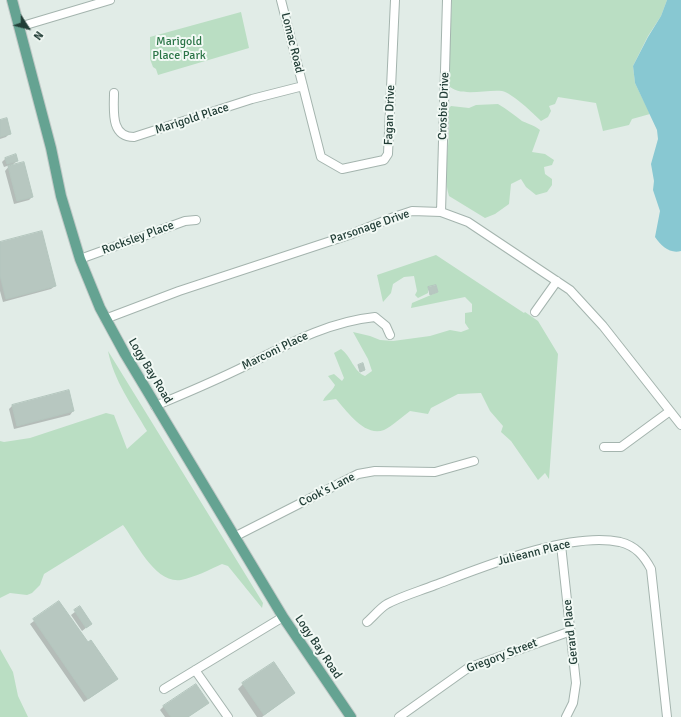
<!DOCTYPE html>
<html>
<head>
<meta charset="utf-8">
<style>
  body { margin:0 }
  #map { position:relative; width:681px; height:717px; overflow:hidden; background:#e1ece7; font-family:Signika,sans-serif }
  canvas { display:block }
  .north { position:absolute; left:8px; top:8px; width:40px; height:40px; -webkit-text-stroke:3px #f2f9f5; paint-order:stroke; rotate:126deg; font-size:11px; font-weight:700; line-height:16px; text-align:center; color:#213d36 }
  .north::after { content:''; display:block; margin:auto; width:14px; height:18px; background:#213d36; clip-path:polygon(50% 0,100% 100%,50% 72%,0 100%) }
</style>
</head>
<body>
<div id="map">
<canvas width="681" height="717"></canvas>
<div class="north">N</div>
</div>
<script>
const context = document.querySelector('canvas').getContext('2d');
context.lineJoin = 'round';
function paint(path, color) { context.fillStyle = color; context.fill(path, 'evenodd'); }
function strokePath(path, color, width, dash) { context.strokeStyle = color; context.lineWidth = width; context.lineCap = dash ? 'butt' : 'round'; context.setLineDash(dash || []); context.stroke(path); }
function write(font, color, halo, rows, align = 'center') {
  context.font = font + ' Signika,sans-serif'; context.lineWidth = 4; context.setLineDash([]); context.textBaseline = 'middle'; context.strokeStyle = halo; context.fillStyle = color; for (const [text, x, y, turn = 0] of rows) {
    context.save(); context.translate(x, y); context.rotate((+turn || 0) * Math.PI / 180); context.textAlign = isNaN(turn) ? turn : align; if (halo) context.strokeText(text, 0, 0); context.fillText(text, 0, 0); context.restore();
  }
}
paint(new Path2D(`
  M452 0H667L661 16 648 36 633 66 635 83 650 114 632 119 629 125 603 131 596 103 558 97 555 104 549 106 551 111 548 117 541 121C533 113 512 93 502 91 486 89 460 98 448 85Z
  M241 12 249 48 158 75 156 69 153 67 150 59V37Z
  M498 104C507 109 514 115 522 121 526 123 534 125 540 130L532 152 545 154 554 160 552 165 544 167 545 174 552 179V185L547 192 536 195 526 187 521 179 511 184 509 204 495 214 485 218 449 196C441 168 453 138 448 109L451 106 469 108 476 105Z
  M436 255 524 313 525 312 538 321 558 354 549 479 545 473 538 480 511 441 501 432 503 426 490 411 481 393 458 394 431 408 428 414 410 411C403 416 391 427 384 430 364 437 347 411 336 399L323 401C326 394 332 392 335 385L328 376 334 374 342 381 344 378 334 353 341 349C351 356 354 372 365 376L372 371 368 359 353 332 370 336 380 340 393 341 430 336 450 330 461 332 469 329 465 323V313L472 312V304L465 297 411 308 412 303 438 292 436 285 428 287V293L418 298 415 295 417 291 414 276 404 277 393 284 391 293 383 302 377 275Z
  M108 351 263 603 262 608 228 566 222 564C209 570 195 577 181 580 155 584 136 542 123 525L44 574 40 585 32 593 27 595 10 593 0 598V441L4 442 30 438 106 413 114 415 127 449 147 431C132 405 114 381 108 351Z
  M0 649 13 672 18 696 28 717H0Z`), '#badec3');
paint(new Path2D(`
  M667 0H681V251C670 254 661 246 655 237L660 211 653 190 654 181 651 164 658 139 657 130 635 83 633 66 648 37 661 16Z`), '#88c8d2');
paint(new Path2D(`
  M0 121 10 133 6 137 0 139Z
  M6 158 17 161 11 166 32 197 29 200 14 204 5 171 10 165 4 167 2 162Z
  M0 243 55 286 51 289 3 302 0 291Z
  M12 406 73 411 70 415 14 429 9 409Z
  M59 602 113 682 84 702 30 624Z
  M80 608 91 624 82 631 71 615Z
  M243 684 294 693 262 717H257L238 689Z
  M164 706H204L188 717H165L160 710Z`), '#0003');
const building = new Path2D(`
  M7 118 11 134 0 137V120Z
  M16 154 18 161 7 164 5 158Z
  M24 162 33 197 17 201 8 166Z
  M42 231 56 286 6 299 0 275V242Z
  M436 285 438 292 430 295 428 287Z
  M363 363 365 370 360 372 358 365Z
  M69 390 74 411 17 426 12 405Z
  M59 601 88 642 91 640 118 679 88 699 33 619Z
  M80 606 92 624 86 628 74 610Z
  M274 662 295 693 264 715 242 683Z
  M196 684 209 703 188 717H171L163 706Z`);
paint(building, '#b7c7c0');
strokePath(building, '#b4c6be', 1);
const minor = new Path2D(`
  M281 0 321 157 342 169 384 160 388 154 395 0
  M19 27 110 0
  M114 93C114 110 110 137 134 137L252 99 303 86
  M441 212 447 0
  M80 259 185 221 196 220
  M535 312 557 281
  M105 319 179 291 349 235 394 217 412 211 441 212 468 222 570 290 603 326 681 425
  M155 406C184 394 212 382 239 369 283 347 325 322 375 317L386 326 390 335
  M604 447H621L670 411
  M234 537 358 474 375 471 435 472 474 461
  M561 545 576 683 573 703 566 717
  M367 622C373 617 380 608 387 604 402 596 420 591 435 585 483 567 570 531 620 542 636 546 644 556 651 569L667 717
  M195 670 228 717
  M164 689 283 617
  M399 717 468 668 571 631`);
const major = new Path2D(`
  M12 0 51 148 61 196 80 259 100 308 125 354 283 617 351 717`);
strokePath(minor, '#a4b4ae', 10);
strokePath(major, '#c1c9c7', 12);
strokePath(minor, '#fff', 8);
strokePath(major, '#65a392', 10);
write('12px', '#2b7547', '#f2f9f5', [
  ["Marigold",179,42],
  ["Place Park",179,56]
]);
write('12px', '#213d36', '#f2f9f5', [
  ["Lomac Road",292,43,76],
  ["Crosbie Drive",444,106,-88],
  ["Fagan Drive",390,115,-88],
  ["Marigold Place",192,119,-18],
  ["Parsonage Drive",370,227,-19],
  ["Rocksley Place",138,238,-20],
  ["Marconi Place",275,351,-26],
  ["Logy Bay Road",150,371,59],
  ["Cook's Lane",327,490,-27],
  ["Julieann Place",534,553,-14],
  ["Gerard Place",571,632,-96],
  ["Logy Bay Road",318,647,56],
  ["Gregory Street",502,656,-21]
]);
</script>
</body>
</html>
